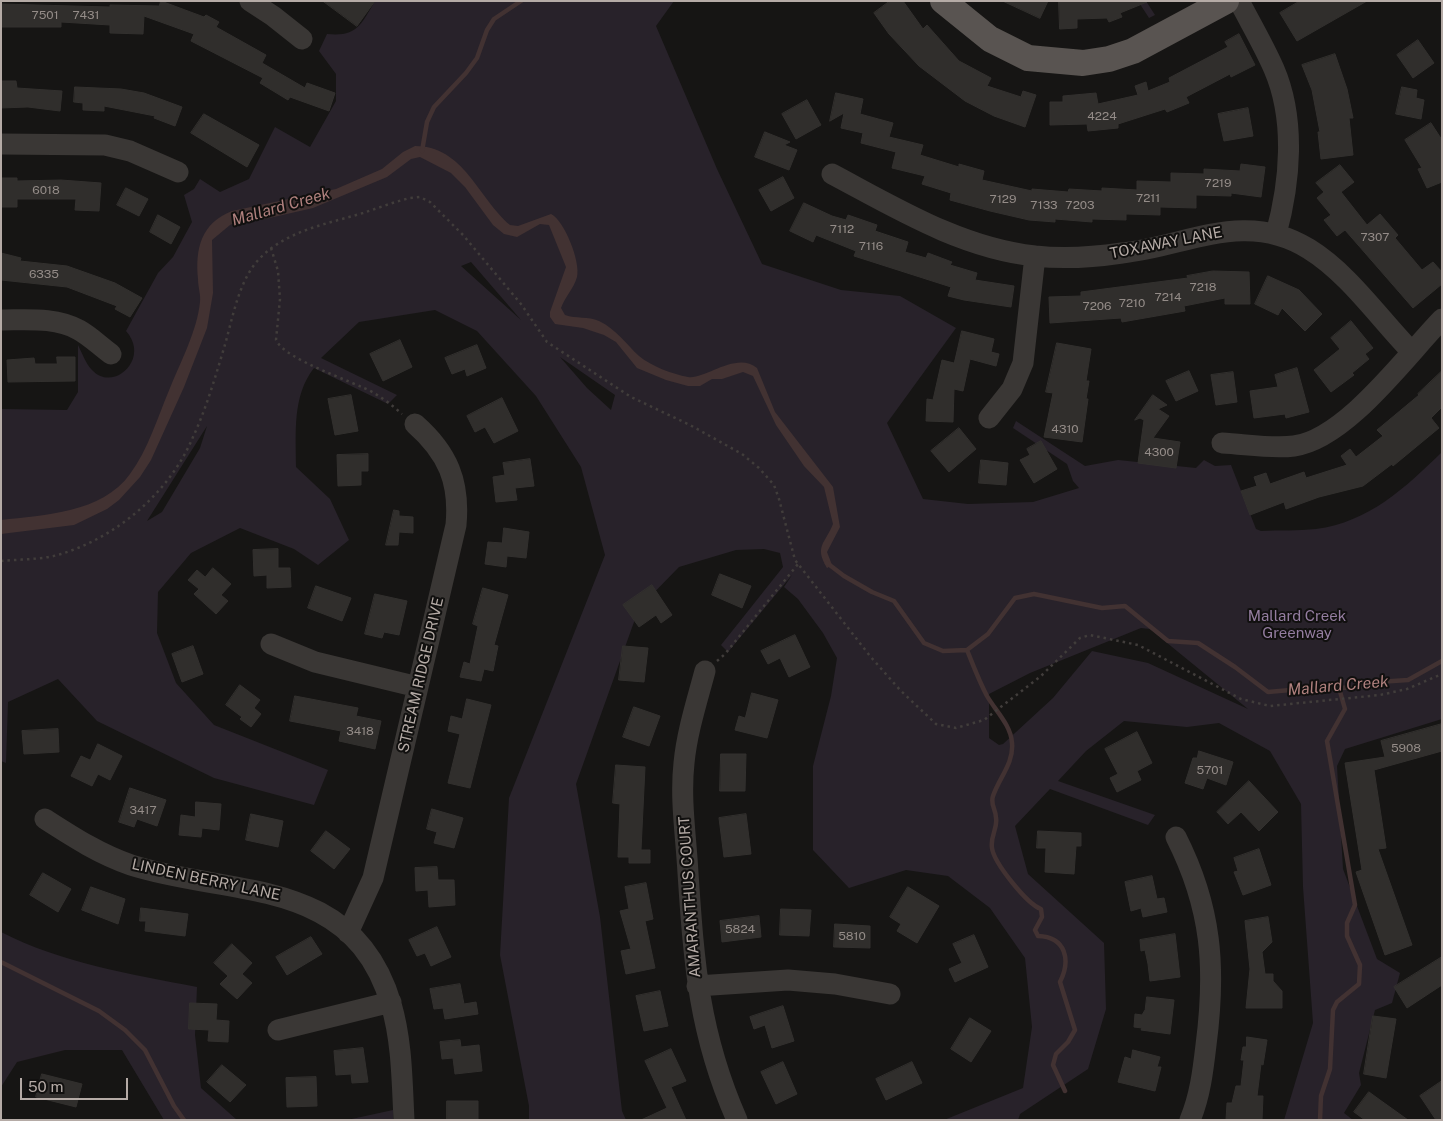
<!DOCTYPE html>
<html>
<head>
<meta charset="utf-8">
<style>
  body { margin:0 }
  #map { position:relative; width:1443px; height:1121px; overflow:hidden; background:#161514; font-family:"Public Sans",sans-serif }
  canvas { display:block }
  .frame { position:absolute; inset:0; border:2px solid #b5aba6; pointer-events:none }
  .scale { position:absolute; left:20px; top:1078px; width:108px; height:22px; box-sizing:border-box; border:2px solid #b5aba6; border-top:0; padding-left:6px; font-size:15px; line-height:18px; white-space:nowrap; color:#b5aba6; -webkit-text-stroke:4px #11100f; paint-order:stroke }
</style>
</head>
<body>
<div id="map">
<canvas width="1443" height="1121"></canvas>
<div class="frame"></div>
<div class="scale">50 m</div>
</div>
<script>
const context = document.querySelector('canvas').getContext('2d');
context.lineJoin = 'round';
function paint(path, color) { context.fillStyle = color; context.fill(path, 'evenodd'); }
function strokePath(path, color, width, dash) { context.strokeStyle = color; context.lineWidth = width; context.lineCap = dash ? 'butt' : 'round'; context.setLineDash(dash || []); context.stroke(path); }
function write(font, color, halo, rows, align = 'center') {
  context.font = font + ' "Public Sans",sans-serif'; context.lineWidth = 4; context.setLineDash([]); context.textBaseline = 'middle'; context.strokeStyle = halo; context.fillStyle = color; for (const [text, x, y, turn = 0] of rows) {
    context.save(); context.translate(x, y); context.rotate((+turn || 0) * Math.PI / 180); context.textAlign = isNaN(turn) ? turn : align; if (halo) context.strokeText(text, 0, 0); context.fillText(text, 0, 0); context.restore();
  }
}
paint(new Path2D(`
  M375 1H674L656 26 717 169 762 264 841 290 900 296 956 328 887 423 923 499 968 504 1033 502 1079 488 1073 481 1067 464 1013 428 1016 421 1085 466 1118 460 1196 468 1204 460 1215 466 1231 465 1256 529 1261 531C1279 530 1298 531 1316 529 1369 522 1405 488 1442 452V719L1345 749 1337 766 1343 869 1377 959 1400 973 1392 1003 1375 1010 1359 1073 1361 1085 1344 1113 1353 1120H1284L1313 1023 1303 887 1301 804 1270 751 1219 723 1187 727 1124 721 1086 751 1058 781 1155 815 1148 825 1050 789 1015 826 1028 874 1104 943 1106 1009 1088 1069 1020 1114 1018 1120H944L1023 1088 1032 1027 1025 958 990 908 948 876 906 870 849 888 813 850V766L831 696 837 658 823 633 798 599 784 587 792 575 728 652 721 645 783 567 780 553 764 549 736 550 679 567 639 608 576 784 600 917 622 1111 626 1120H529V1106L500 955 509 798 605 555 581 467 536 396 477 331 435 310 359 322 321 358 397 395 388 404 314 368C292 396 296 433 296 467L330 499 349 540 318 565 294 549 240 528 191 553 158 592 157 633 176 683 214 725 328 770 314 805 214 778 97 721 58 679 8 702 6 763 1 761V409L67 410 78 392V345C82 353 86 364 92 370 113 393 151 359 126 331L158 273 173 257 192 222 184 195 194 189 200 179 220 192 249 179 275 127 310 147 336 101V74L319 51 327 34C357 37 361 25 375 1ZM471 262 521 320 461 266ZM560 357 615 395 611 410 587 388ZM207 426 200 448 162 512 147 521ZM1141 628 1150 629 1248 709 1148 663 1092 651 1053 698 1003 744 999 745 989 738V694L1030 673Z
  M1138 1H1146L1155 15 1149 18Z
  M1 932C61 963 130 974 197 987L195 1035 201 1088 237 1120H164L122 1050H65L17 1062 1 1087Z
  M393 1110V1120H347Z`), '#28222a');
paint(new Path2D(`
  M415 146C464 146 478 198 510 225L518 226 551 214C564 220 581 262 577 277 574 288 565 297 561 308L565 315C576 319 588 316 599 321 616 329 626 344 639 356 651 366 672 374 688 377 705 380 736 351 757 368L775 412 833 487 840 527 827 552 832 565 827 568C814 546 825 544 833 524L824 487 804 466 776 425 753 376 743 372 722 379H712L700 386H688L666 380 637 368 616 342 604 335 583 328 555 324 550 317V312L566 267 549 225 540 224 517 237 504 234 493 225 465 187 451 173 420 157 411 159 387 177 313 208 265 219 236 222 230 225 212 240 213 293 207 328 184 387 151 460 140 477 119 500 107 509 74 525 1 534V520C44 515 102 513 130 474 148 450 158 416 170 388 181 361 197 331 200 302 201 295 198 287 198 279 195 249 201 223 232 211L336 189 382 169 403 152Z`), '#423232');
strokePath(new Path2D(`
  M422 151 427 122 434 107 466 73 477 58 487 30 494 19 521 1
  M827 563 844 576 872 592 894 601 924 643 943 651 967 650 988 634 1015 598 1034 594 1102 608 1125 606 1168 641 1198 643 1235 667 1268 692 1324 687 1354 688 1378 682 1408 680 1442 661
  M967 650C973 665 979 681 987 696 995 710 1011 725 1012 743 1014 763 999 778 993 796 990 805 996 809 996 818 998 828 990 836 992 848 994 863 1027 904 1041 909L1042 917 1035 930 1038 936C1066 937 1071 960 1060 982L1075 1030 1068 1042 1056 1054 1053 1065 1065 1091
  M1 962 99 1011 125 1030 145 1050 174 1106 184 1120
  M1320 1120 1321 1096 1330 1069 1333 1010 1337 1002 1359 984 1360 965 1347 936V923L1355 905 1327 741 1345 709 1339 688`), '#423232', 4.5);
const building = new Path2D(`
  M161 1 204 17 206 15 219 22 216 27 266 55 262 63 305 88 307 83 335 93 329 111 290 97 288 100 260 83 263 78 191 41 194 34 144 16 143 34 110 33V25L61 22V27H1V4L110 7V5L159 6Z
  M323 1H375L357 26Z
  M890 1H903L923 29 927 25 959 61 991 78 987 86 1021 97 1023 91 1036 95 1025 127 994 116 965 101 919 66 889 34 874 13Z
  M1003 1H1048L1040 18Z
  M1059 1H1147V2L1120 13 1122 17 1109 22 1107 18 1077 19V28L1060 29Z
  M1300 1H1367L1297 41 1280 13Z
  M1239 34 1255 65 1231 77 1230 74 1186 97 1189 103 1167 112 1165 109 1118 124V128L1088 131 1087 124 1050 125V102H1063V96L1096 93 1098 104 1138 95 1135 86 1146 82 1148 91 1170 82 1169 78 1228 47 1225 42Z
  M1418 40 1434 63 1413 78 1397 55Z
  M1335 54 1347 89 1353 118H1349L1353 155 1321 159 1318 132H1320L1312 90 1302 65Z
  M1 81H16L17 88 62 91 60 111 28 107 1 108Z
  M75 87 121 89 144 93 182 107 175 126 154 118 155 116 104 106V111L83 110V103L74 102Z
  M1402 87 1417 90 1416 98 1424 100 1421 119 1396 114Z
  M836 93 863 99 860 114 893 123 889 137 923 145 920 155 959 167V164L984 171 982 180 1032 191V189L1068 192 1069 189 1102 191V188L1137 190V181L1171 182V173L1204 174V169L1240 171 1241 164 1265 167 1261 197 1231 193V196L1196 195V208L1160 207V215L1126 214V220L1092 219V222L1055 219V222L1029 220 990 211 950 200 951 193 922 184 925 176 892 168 896 152 861 143 863 133 841 128 844 113 830 121Z
  M807 100 821 125 796 139 782 114Z
  M1248 108 1253 136 1224 141 1218 114Z
  M204 114 259 145 247 167 191 133Z
  M1431 123 1442 140V182L1427 188 1418 169 1422 168 1405 140Z
  M765 132 790 142 784 145 797 150 789 170 755 157Z
  M1340 165 1354 182 1341 192 1367 225 1380 214 1398 235 1395 238 1422 270 1433 262 1442 272V284L1413 308 1345 230 1337 236 1324 220 1331 215 1317 198 1324 192 1316 183Z
  M783 177 794 198 771 211 759 190Z
  M1 178H17V181L61 180 101 183 99 211 75 210 76 199H17V207H1Z
  M126 188 148 199 139 216 117 205Z
  M804 203 832 216 846 220 848 215 877 225 875 231 908 242 905 252 926 258 928 253 952 262 950 265 977 273 975 280 1014 286 1011 307 964 300 948 296 951 287 854 256 856 251 816 235 813 242 790 231Z
  M158 215 180 227 171 244 150 232Z
  M1 253 21 258 20 261 67 266 115 283 142 298 130 317 115 309 117 306 67 287 1 280Z
  M1213 271 1249 272 1250 304H1225V298L1184 306 1185 311 1122 322 1121 318 1050 323 1049 297 1081 296V292L1188 278 1187 276Z
  M1268 276 1299 290 1322 314 1305 331 1282 308 1278 315 1255 304Z
  M1351 321 1373 348 1365 354 1369 359 1352 373 1354 375 1331 392 1314 370 1340 349 1331 338Z
  M962 331 994 339 991 352 999 354 996 366 970 359 963 391 954 389 953 422 926 421 927 399 933 400 942 360 954 363Z
  M400 340 412 367 383 381 370 354Z
  M1057 343 1091 349 1086 381H1089L1086 399H1088L1082 442 1044 437 1053 393 1046 392Z
  M477 345 486 368 467 376 465 369 452 374 445 358Z
  M57 357H75V381L8 382 7 360 34 358 35 364H57Z
  M1297 368 1309 412 1286 418 1285 414 1254 418 1250 391 1278 387 1275 375Z
  M1189 371 1198 391 1176 401 1166 381Z
  M1442 371V407L1431 418 1439 428 1393 466 1392 464 1363 486 1319 497 1286 509 1284 502 1250 515 1241 491 1257 486 1254 477 1266 473 1270 484 1304 472 1306 478 1347 465 1341 456 1350 449 1356 457 1383 436 1377 430 1419 395 1418 394Z
  M1233 372 1237 402 1216 405 1211 375Z
  M351 395 358 431 335 435 328 399Z
  M1153 395 1167 405 1158 409 1169 416 1153 438 1180 442 1176 468 1138 463 1144 420 1140 418 1135 420Z
  M502 398 518 431 494 443 485 427 475 432 467 416Z
  M959 428 976 449 949 472 931 451Z
  M1041 441 1057 469 1034 483 1020 460 1030 455 1027 449Z
  M368 454V471H361V485L338 486 337 455Z
  M530 459 534 486 515 488 517 500 496 502 493 477 505 475 503 463Z
  M981 460 1008 463 1006 485 979 483Z
  M394 510 399 511V516L413 517V533L399 532 398 545H386Z
  M504 528 529 532 526 558 507 556 506 567 485 564 488 542 502 543Z
  M278 549V568H290L291 587 267 588V575L254 576 253 550Z
  M213 568 231 584 221 595 228 601 216 614 194 594 199 589 188 580 197 570 205 577Z
  M720 574 751 586 742 608 712 595Z
  M652 585 672 615 661 623 656 615 639 627 623 605Z
  M316 586 351 598 342 621 308 608Z
  M483 588 508 595 494 645 498 646 493 671 484 669 481 681 460 677 464 662 470 664 478 626 473 624Z
  M375 594 407 601 399 635 384 632 382 638 365 634Z
  M795 635 810 667 789 677 780 658 768 664 761 651Z
  M193 646 203 674 182 682 172 654Z
  M623 646 648 648 644 682 619 680Z
  M240 685 260 700 254 708 261 714 251 727 240 719 242 717 226 705Z
  M752 693 778 700 767 738 735 730 739 716 745 718Z
  M295 696 358 708 356 716 381 721 375 749 339 741 341 731 290 721Z
  M467 699 491 705 470 788 448 783 460 734 448 731 451 716 462 719Z
  M634 707 660 716 649 746 623 737Z
  M1442 724V751L1374 770 1386 848 1378 849 1412 945 1385 955 1356 872 1362 870 1345 763 1385 757 1381 741Z
  M58 729 59 752 24 754 22 731Z
  M1137 732 1152 763 1137 771 1141 780 1117 792 1110 778 1118 774 1105 749Z
  M98 744 122 756 110 780 98 774 92 786 71 776 81 756 90 760Z
  M1199 751 1233 762 1226 785 1207 778 1203 789 1185 783 1193 758H1197Z
  M721 754H746L745 791H720Z
  M616 765 645 767 641 850H650V863H629V857H618L620 804 613 803Z
  M1249 781 1278 812 1259 831 1241 812 1228 824 1217 812Z
  M130 788 166 800 157 826 137 819 134 827 119 822Z
  M196 802 221 804 219 830 202 828 201 837 179 835 181 815 195 817Z
  M432 809 463 818 454 848 434 843 437 832 427 829Z
  M251 814 283 821 278 847 246 840Z
  M746 814 751 854 724 857 719 818Z
  M326 831 350 849 334 869 311 851Z
  M1038 831 1081 833V846H1076L1074 874 1045 872 1046 848H1037Z
  M1259 849 1271 885 1243 895 1234 872 1238 871 1234 858Z
  M437 867 438 880H454L455 905 429 907 428 890 416 891 415 868Z
  M43 873 71 889 58 912 30 895Z
  M1152 876 1157 899 1164 898 1167 912 1143 917 1141 908 1131 911 1125 882Z
  M646 883 653 919 645 921 655 968 626 974 621 951 631 949 620 911 629 909 625 887Z
  M91 887 125 899 118 924 82 910Z
  M908 887 939 906 917 943 897 931 901 924 890 917Z
  M141 908 188 914 185 936 145 931 146 921H140Z
  M781 909 811 910 809 936 780 935Z
  M759 916 761 937 722 942 720 921Z
  M1268 917 1272 942 1262 952 1265 974H1273V981L1282 991V1008H1246L1250 969 1245 921Z
  M835 924 870 926V948L834 947Z
  M437 927 451 957 431 966 425 953 417 956 409 940Z
  M1175 934 1180 977 1150 981 1148 964 1145 950 1141 951 1140 940Z
  M974 935 988 967 955 982 949 969 962 963 953 944Z
  M311 937 322 954 287 975 276 957Z
  M232 944 252 963 242 974 252 983 237 999 220 984 228 976 214 963Z
  M1442 957V985L1407 1008 1394 987Z
  M460 984 464 1004 476 1002 478 1014 445 1019 443 1008 434 1009 430 989Z
  M660 991 668 1026 644 1031 636 996Z
  M1147 997 1174 1000 1170 1034 1141 1030 1142 1028 1134 1027 1135 1014 1142 1015 1145 1010Z
  M190 1003 217 1004 216 1020 229 1021 228 1042 208 1041 209 1030 189 1029Z
  M783 1006 794 1041 772 1048 765 1025 754 1029 750 1017Z
  M1373 1016 1396 1019 1386 1078 1364 1074Z
  M970 1018 991 1031 971 1062 951 1049Z
  M1247 1037 1267 1040 1263 1065 1261 1064 1257 1096H1263L1262 1120H1226L1227 1103H1232L1236 1086H1241L1244 1060H1241L1243 1047H1246Z
  M460 1040 461 1047 479 1045 482 1071 455 1074 453 1058 442 1059 440 1042Z
  M363 1048 368 1082 352 1083 351 1074 336 1075 334 1051Z
  M671 1049 686 1081 671 1087 686 1120H641L667 1108 645 1061Z
  M1133 1050 1160 1057 1157 1067H1161L1155 1091 1118 1082 1125 1057 1131 1059Z
  M783 1062 797 1094 776 1104 761 1072Z
  M912 1062 922 1083 886 1100 876 1079Z
  M222 1065 246 1085 230 1102 207 1082Z
  M42 1074 82 1084 76 1107 36 1097Z
  M316 1077 317 1106 287 1107 286 1078Z
  M1442 1081V1120H1436L1420 1096Z
  M1369 1092 1380 1100 1408 1120H1365L1354 1112Z
  M447 1101H478V1120H447Z`);
paint(building, '#302e2c');
strokePath(building, '#32302e', 1);
strokePath(new Path2D(`
  M271 248 278 271 280 299 276 340C285 360 353 381 374 393 384 399 393 406 402 414
  M1 561C21 559 42 560 61 554 117 537 170 492 193 437 206 409 215 378 224 348 233 318 238 281 260 258 288 230 327 224 363 213 378 208 394 202 410 198L420 197 430 202 463 235 521 304 547 342 631 397 690 425 742 454 759 468 774 485 779 499 795 560 870 656 900 690 936 724 956 728 984 720 1041 676 1080 638 1090 635 1138 645 1241 699 1270 706 1380 695 1407 689 1442 674
  M717 661 725 654 798 564`), '#413d3b', 2.5, [2.5, 4]);
strokePath(new Path2D(`
  M250 1 273 16 302 39
  M1239 1C1251 24 1264 46 1274 69 1296 120 1290 183 1276 234
  M1 144 105 145 130 151 178 172
  M832 174C896 208 961 248 1035 256 1062 259 1095 257 1122 253 1188 246 1245 209 1309 249 1348 273 1379 318 1411 351
  M1 320C27 320 56 317 79 330 90 336 100 346 111 354
  M989 418 1012 389 1023 363 1035 256
  M1222 443C1245 444 1271 449 1294 446 1346 439 1406 356 1442 319
  M271 644 315 662 418 687
  M705 671C697 701 687 732 684 763 680 799 686 836 688 873 694 964 699 1034 737 1120
  M45 819C73 837 99 854 131 865 231 897 353 875 391 1004 402 1041 402 1081 404 1120
  M1176 837C1212 908 1216 968 1206 1045 1203 1071 1200 1096 1190 1120
  M348 933 373 878 456 525C460 482 448 453 415 424
  M697 986 788 980 835 984 890 994
  M278 1030 391 1002`), '#3a3735', 21);
strokePath(new Path2D(`
  M943 1 990 39 1028 58 1083 63 1109 59 1133 51 1226 1`), '#595451', 26);
write('12px', '#948c88', null, [
  ["7501",45,15],
  ["7431",86,15],
  ["4224",1102,116],
  ["7219",1218,183],
  ["6018",46,190],
  ["7211",1148,198],
  ["7129",1003,199],
  ["7133",1044,205],
  ["7203",1080,205],
  ["7112",842,229],
  ["7307",1375,237],
  ["7116",871,246],
  ["6335",44,274],
  ["7218",1203,287],
  ["7214",1168,297],
  ["7210",1132,303],
  ["7206",1097,306],
  ["4310",1065,429],
  ["4300",1159,452],
  ["3418",360,731],
  ["5908",1406,748],
  ["5701",1210,770],
  ["3417",143,810],
  ["5824",740,929],
  ["5810",852,936]
]);
write('15px', '#b5aba6', '#11100f', [
  ["TOXAWAY LANE",1166,243,-11],
  ["STREAM RIDGE DRIVE",421,675,-77],
  ["LINDEN BERRY LANE",206,880,12],
  ["AMARANTHUS COURT",690,897,-94]
]);
write('15px', '#947da0', '#11100f', [
  ["Mallard Creek",1297,616],
  ["Greenway",1297,633]
]);
write('italic 16px', '#b0817e', '#11100f', [
  ["Mallard Creek",281,207,-16],
  ["Mallard Creek",1338,686,-5]
]);
</script>
</body>
</html>
